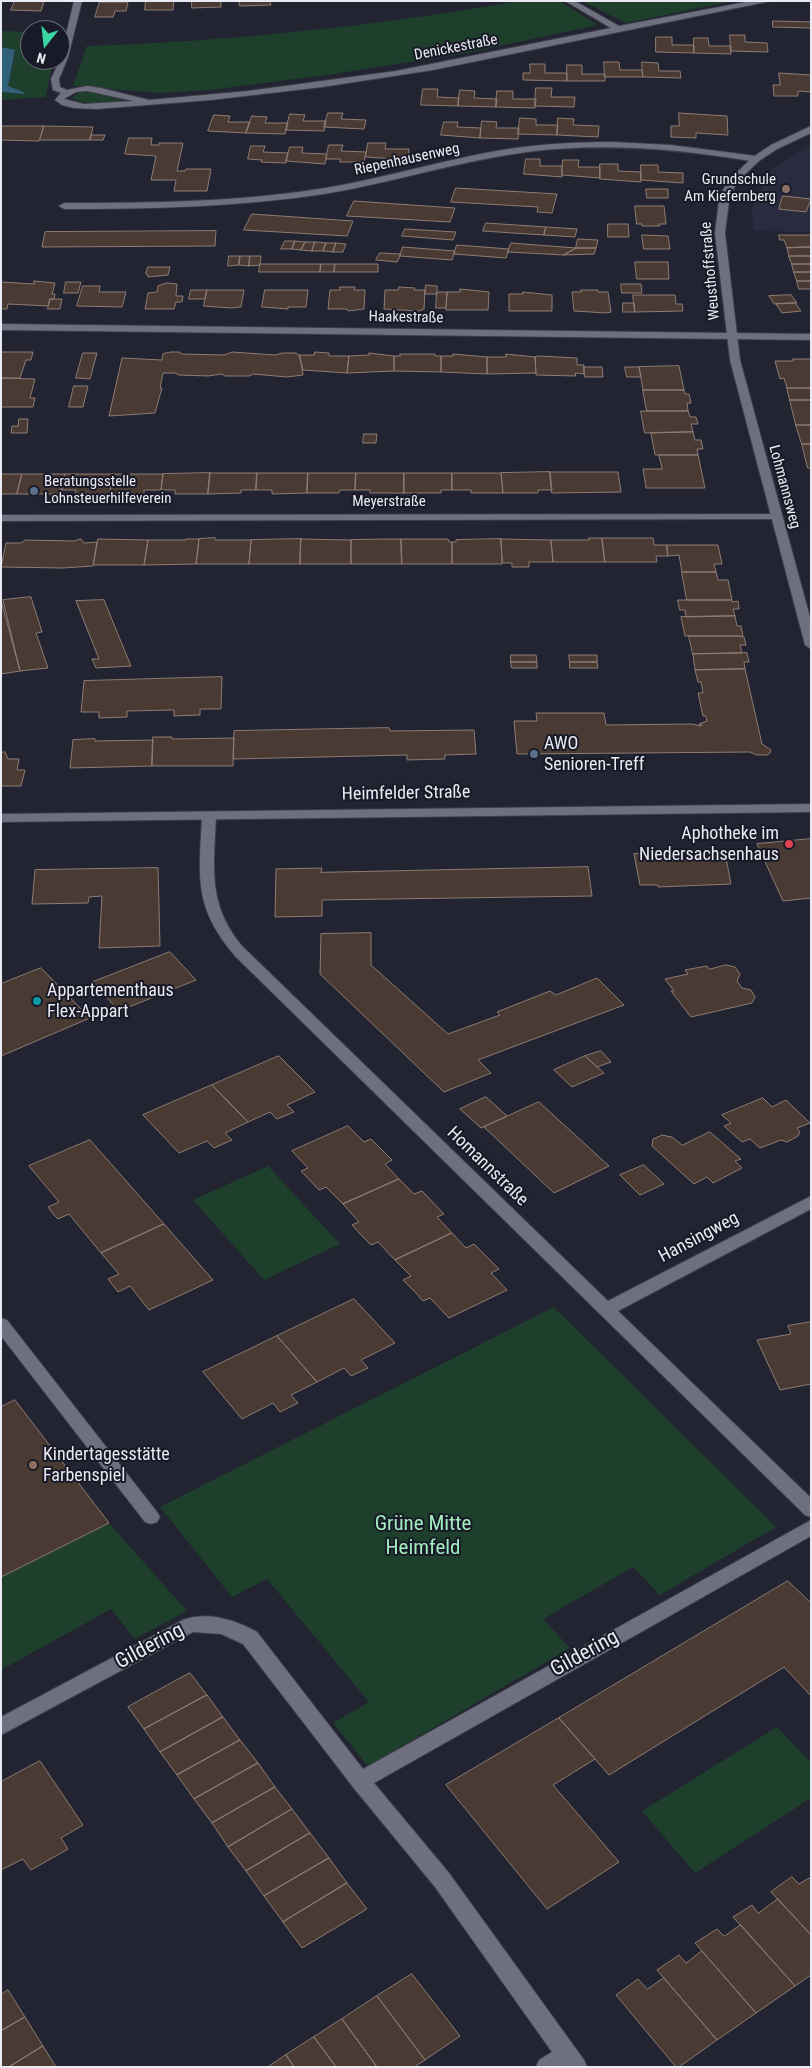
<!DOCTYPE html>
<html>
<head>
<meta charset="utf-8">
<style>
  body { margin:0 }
  #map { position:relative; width:812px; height:2068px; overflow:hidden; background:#222431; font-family:"Roboto Condensed",sans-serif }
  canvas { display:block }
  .frame { position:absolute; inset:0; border:2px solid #e9eaf4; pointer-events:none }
  .north { position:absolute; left:20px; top:20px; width:50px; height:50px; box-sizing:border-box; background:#191a27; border:1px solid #6c6d79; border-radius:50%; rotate:196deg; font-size:14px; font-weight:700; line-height:20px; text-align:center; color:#e9eaf4 }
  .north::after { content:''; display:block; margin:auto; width:18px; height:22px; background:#3ad4a5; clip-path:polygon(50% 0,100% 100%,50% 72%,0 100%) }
</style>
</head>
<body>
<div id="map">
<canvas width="812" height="2068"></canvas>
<div class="frame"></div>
<div class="north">N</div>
</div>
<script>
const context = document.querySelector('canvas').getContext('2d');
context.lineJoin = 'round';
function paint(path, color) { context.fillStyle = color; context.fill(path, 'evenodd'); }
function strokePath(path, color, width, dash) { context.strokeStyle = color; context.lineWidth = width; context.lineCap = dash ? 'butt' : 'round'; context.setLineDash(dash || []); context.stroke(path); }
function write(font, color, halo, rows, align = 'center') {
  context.font = font + ' "Roboto Condensed",sans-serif'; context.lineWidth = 4; context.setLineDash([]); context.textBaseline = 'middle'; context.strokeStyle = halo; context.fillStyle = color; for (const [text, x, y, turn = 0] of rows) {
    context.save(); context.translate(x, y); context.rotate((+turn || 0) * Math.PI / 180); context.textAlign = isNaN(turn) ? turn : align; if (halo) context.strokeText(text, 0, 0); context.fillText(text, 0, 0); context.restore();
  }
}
paint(new Path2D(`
  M811 146V232L753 231 752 208 770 170 796 153Z`), '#292b3f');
paint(new Path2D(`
  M519 1H560L598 25 467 53 327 75 210 90 160 93 73 86 87 46C232 41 376 26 519 1Z
  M582 1H733L626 23Z
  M1 31 30 32V60H53L46 97 1 100V92L20 94 8 86 15 51 1 47Z
  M93 92 120 99 122 101C113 104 80 105 73 98L74 96 80 93Z
  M268 1166 340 1244 264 1280 193 1200Z
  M554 1307 776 1527 660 1595 633 1567 543 1619 570 1648 368 1766 333 1723 369 1702 267 1579 232 1597 160 1507Z
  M109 1523 187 1611 135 1639 111 1609 1 1670V1577Z
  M777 1727 811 1763V1798L695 1873 642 1811Z`), '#1d3f2c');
paint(new Path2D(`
  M1 47 15 50 8 86 25 93 23 94 1 92Z`), '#31607b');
const building = new Path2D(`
  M15 1H44L41 11 11 10Z
  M146 1H174L173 10H145Z
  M192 1H221V7L192 8Z
  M239 1H270L271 5 240 6Z
  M100 2H128L126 11H115L113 17H95Z
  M773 21 811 22V28L773 27Z
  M730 35H745V42L767 43 768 52 731 51Z
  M656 37H672V45H694V53L656 52Z
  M694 38H708L709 46H731V54L694 53Z
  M604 62H619L620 70H642L643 77H605Z
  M642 62 658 63 659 71H680L681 78 643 77Z
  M530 64H545V73H567V81L523 80V73H530Z
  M567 65H582V74H605V81H567Z
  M779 73 811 75V92L798 91V96H774L773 85H780Z
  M536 88H552L551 97H575L574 107 535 106Z
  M423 89H438L437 97 459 98 458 106 421 105Z
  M460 90 475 91 474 98 497 99 496 107 458 106Z
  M497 91H513V99H536L535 108 496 107Z
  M328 113H343L341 119 366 120 364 129 324 127Z
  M679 113 727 116 728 135 696 133V138L671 137V126H679Z
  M290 114 305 115 303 121H326L324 131 286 130Z
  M214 115 230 116 228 122H250L246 133 208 131Z
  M252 116 267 117 265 123H288L285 134 246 133Z
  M520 118 536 119V125H558L557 135 518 134Z
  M558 118 574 119 573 125 599 126 598 137 557 135Z
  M482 121 497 122 496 128H519L518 139 480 138Z
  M444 122H458L457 127 481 128 480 138 441 135Z
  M1 126H44L39 141 1 140Z
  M44 126 93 127 90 140H40Z
  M91 135H105L103 140H90Z
  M129 138H152L151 145H159V143H183L177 171H185L186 169H211L207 191H174L176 180H151L156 156 125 154Z
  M368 143H386L385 149H409L408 160 366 157Z
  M329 145H343L341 151 366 152 364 162H340V159H326Z
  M251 146H265L263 152 288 153 286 163 261 162 262 160 248 159Z
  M290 147H303L302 153 327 154 325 164 286 161Z
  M526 159H540V166H562V177L524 174Z
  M563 160H579L578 167H600V178L562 175Z
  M600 164H618V171L641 172V182L600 179Z
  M641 165H658V172L683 173V183L641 180Z
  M456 188 557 194 552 213 537 212 538 207 451 202Z
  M646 189H668V198H647Z
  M783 196 811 199 806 212 779 209Z
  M354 201 455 208 450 222 347 216Z
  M635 206H664L666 224H659L660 226H642V224H637Z
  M252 214 353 221 347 236 244 230Z
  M486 223 546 227 544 235 483 231Z
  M608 224H628L629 237H608Z
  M546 227 577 229 575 237 544 235Z
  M405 229 456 232 453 240 402 236Z
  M216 231 215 246 42 247 45 232Z
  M642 235 668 236 670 249H644Z
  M779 235H811V247L787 248 784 240H780Z
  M578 239 598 240 596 248H576Z
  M285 241H295L292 249H281Z
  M295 241 305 242 301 250 292 249Z
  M305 242H315L312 251 301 250Z
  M315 242 326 243 323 251H312Z
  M326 243H336L333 252 323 251Z
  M336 243 346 244 343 252H333Z
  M511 243 576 248 564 255 508 252Z
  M457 245 509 249 506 258 454 254Z
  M403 247 455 251 452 260 400 256Z
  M811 247V256H789L787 248Z
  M576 248H596L594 254 564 255Z
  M380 253 401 254 397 262 376 260Z
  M229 256H240L239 265 228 266Z
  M240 256H250L249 266 239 265Z
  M250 256H261L260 265 249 266Z
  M789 256H811V264H792Z
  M635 262H668L669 279H637Z
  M260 264H321L320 272H259Z
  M321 264H335L334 272H320Z
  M335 264H378V272H334Z
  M792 264H811V272H794Z
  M148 267H170L168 275 148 277V275L146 274Z
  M794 272H811V281H797Z
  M34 281 55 283 52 294H55L54 299H50L48 306 8 304 7 309H1V282L34 284Z
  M797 281H811V289H799Z
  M66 282H81L78 293H64Z
  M167 283 177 284 176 296H183L182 302H176L174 309H145L148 293 157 292 158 286Z
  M621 284H641L642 293H622Z
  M426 285 437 286V294H425Z
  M83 286H100L99 292H126L122 307 77 306Z
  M340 287H355L354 290H365L364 309 348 311 347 309H328L330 290H340Z
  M399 287 415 288 414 290H425L424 309 419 311 384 309 385 290H398Z
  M460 289 489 292 488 310H446L447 292H460Z
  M191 290H207L205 299H189Z
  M207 290H244L241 307 231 308 204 306Z
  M265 290H308L306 307H288V309L262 307Z
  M581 290H598V292H608L611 312 606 313 574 311 572 292H581Z
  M437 292H447L446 308H436Z
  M523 292 552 295V311H509V294H523Z
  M633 295H675L676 304H682L683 311 635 312Z
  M791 295 797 303 774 304 769 296Z
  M50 299H62L60 309H48Z
  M623 303H634L635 312H623Z
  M795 303 801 311 782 313 776 304Z
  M1 352H33L31 360H26L20 378H1Z
  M171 352H179L182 354 224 355 232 352 275 355 282 353H296L300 356 303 375 287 377 253 374 249 376H225L222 374 208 376 179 375 175 373H163L160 388H162L155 413 109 416 122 358 162 360 163 354Z
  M315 352 329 353V356H349L347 373 303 370 299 355H314Z
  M83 353H97L90 379 76 378Z
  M369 353 394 356V371L347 373 349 356 369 355Z
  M400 354H435V356H441V372L394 371V356H400Z
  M453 354 487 357V374L441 372V356H453Z
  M506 354 535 357 536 373 487 374V357H506Z
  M538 356 577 358V365H584V374L575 373 576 376 536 375 535 357Z
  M793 359H811V388H787L784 378 780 379 775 361H793Z
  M679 366 684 390H643L639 367Z
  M584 367H602L603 377H585Z
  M625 367H639L641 377H627Z
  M1 378 35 379 30 398H35L33 407H1Z
  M74 386H88L83 407H69Z
  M787 388H811V400H790Z
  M643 390H684L685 394H689L691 403H687L688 411H647Z
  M790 400H811V425H796Z
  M641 411H688L690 417H696L698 424H691L693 432 645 433Z
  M19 419H28L27 433H11L12 426H18Z
  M796 425H811V444H802Z
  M693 432 695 440H701L703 449H697L698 455H655L651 433Z
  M364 434H377L376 443H363Z
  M802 444H811V468H808Z
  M659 455H698L705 488H646L643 469H662Z
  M550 472H618L621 492 552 493Z
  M550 472 552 490H538V493H503L501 473Z
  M210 473H257L256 490H241V493L208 494Z
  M210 473 208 494H175V490H161L163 474Z
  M257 473H308L307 493 272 494V490H256Z
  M308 473H356L355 490H340L339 493H307Z
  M356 473H404V493H370V490H355Z
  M404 473H452V490H441V493H404Z
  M452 473H501L503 493H471V490H452Z
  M1 474H22L17 494H1Z
  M22 474H65L61 494H17Z
  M65 474H113L110 494H75L76 490H61Z
  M113 474H163L161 490H144V494H110Z
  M215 538V540H251L249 564H196L199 539Z
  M589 538H602L605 562H553L551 540H589Z
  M602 538H653L654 545H667L668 556H656L657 562H605Z
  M81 539 84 543 97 542 93 566 63 568 1 567 6 543H21L25 540 74 541Z
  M98 539 148 540 144 565H94Z
  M186 539H199L196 564 144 565 148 540H186Z
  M301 539 300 564H249L251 540Z
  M301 539 351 540V564H300Z
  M387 539H401L402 564H351V540Z
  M401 539H448L449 542H452V564H402Z
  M501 539 551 540 553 562H529V567H512V563H503Z
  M501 539 502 564H452V542H456V540Z
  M667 545H718L722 564H714L716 572H682L679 555 668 556Z
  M682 572H716L718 580H728L732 600H687Z
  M31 597 42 632 36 633 48 668 20 671 3 600Z
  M1 600 20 671 1 674Z
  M104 600 131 666 96 668 92 659H99L76 601Z
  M678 600H732V602L738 601 739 609H733L735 616 686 617 685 610H680Z
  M735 616 737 626H741L743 636H685L681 617Z
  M689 636H737L744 637 746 645H740L742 653 693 654Z
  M747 653 749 662H744L745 669 695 670 693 654Z
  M511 655H536L537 662H511Z
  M569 655H597V662H570Z
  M511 662H537V668H512Z
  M570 662H597L598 668H570Z
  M745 669 762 744 771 750 770 753 767 755H757L750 752 517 754 514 721H537L536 713H604L606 725 692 724 701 726 702 725 699 724 707 721 706 716H703L698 693H703L701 682H698L695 670Z
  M222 677 221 709H200V715L174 716V710L127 711V717L99 718V712H81L84 681Z
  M389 728 390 731 474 730 476 754 445 755V759L407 760V755L233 759 234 731Z
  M153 737H172V739L234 738 233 766H152Z
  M95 739V741L153 740 152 766 70 768 73 740Z
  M5 752 8 759H19L17 770H25L21 786H1V753Z
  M811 839V898L783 901 757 844Z
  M725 853 731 884 658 887V885H640L634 854Z
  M588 867 592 896 322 900V916L275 917 276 869 322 868 321 872Z
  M158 868 160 946 99 948 102 896 89 897 88 903 32 904 35 870Z
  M371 933V965L448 1034 500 1015 497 1012 550 991 556 995 597 978 624 1005 478 1060 491 1073 444 1092 320 974 321 934Z
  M170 952 196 980 119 1011 93 982Z
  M726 965 735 967 740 974 737 981 742 988 751 990 755 997 752 1003 691 1017 671 991H674L665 979 688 974 685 970 707 966 709 969Z
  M41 968 90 1018 1 1056V984Z
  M601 1051 611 1062 597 1067 585 1056Z
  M279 1056 315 1092 287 1105 294 1112 287 1115 277 1119 270 1112 248 1122 212 1085Z
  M585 1056 604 1073 572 1087 554 1070Z
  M212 1085 248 1122 225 1133 232 1140 214 1148 207 1141 179 1153 143 1115Z
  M486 1097 507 1116 481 1128 460 1109Z
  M763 1098 772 1107 786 1100 810 1123 797 1128 800 1132 798 1136 787 1142 781 1140 760 1148 750 1139 742 1142 724 1126 731 1123 722 1115Z
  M539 1102 609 1166 554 1193 484 1127Z
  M348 1126 364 1142 371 1139 392 1160 385 1164 399 1179 343 1204 326 1187 319 1190 301 1171 308 1168 292 1151Z
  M710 1132 741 1159 735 1161 742 1168 713 1183 707 1177 694 1184 652 1146 653 1139 662 1135 672 1137 682 1145Z
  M90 1140 164 1224 101 1253 69 1214 58 1219 53 1214 48 1207 59 1202 29 1166Z
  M644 1165 664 1184 640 1195 620 1175Z
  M399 1179 414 1194 422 1191 444 1214 437 1217 452 1233 395 1260 378 1242 371 1245 362 1236 352 1225 359 1222 343 1204Z
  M164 1224 213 1280 149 1310 130 1286 118 1292 108 1279 119 1274 101 1253Z
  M452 1233 466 1248 474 1244 499 1269 491 1273 507 1290 449 1318 430 1298 423 1301 415 1292 403 1280 411 1276 395 1260Z
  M354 1299 395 1343 361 1360 368 1368 351 1376 344 1368 317 1382 277 1336Z
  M811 1322V1384L780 1390 757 1340 791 1334 788 1326Z
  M277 1336 317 1382 291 1395 298 1403 280 1412 273 1403 242 1419 203 1372Z
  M15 1400 109 1523 1 1577V1407Z
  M788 1581 811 1603V1696L784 1667 609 1775 559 1718Z
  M190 1673 207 1695 144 1729 128 1707Z
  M207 1695 223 1717 160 1752 144 1729Z
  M223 1717 240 1740 177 1775 160 1752Z
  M559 1718 595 1759 553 1785 619 1862 547 1909 446 1785Z
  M240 1740 258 1763 194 1799 177 1775Z
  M40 1761 83 1825 61 1838 68 1849 31 1870 23 1859 1 1870V1782Z
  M258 1763 275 1787 212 1823 194 1799Z
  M275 1787 292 1809 228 1847 212 1823Z
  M292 1809 310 1833 246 1871 228 1847Z
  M310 1833 329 1858 264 1896 246 1871Z
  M329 1858 347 1883 283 1922 264 1896Z
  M792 1877 799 1884 811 1877V1935L771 1892Z
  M347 1883 367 1909 302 1948 283 1922Z
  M778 1899 811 1935V1975L795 1986 733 1917 752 1905 758 1913Z
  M741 1925 795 1986 756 2013 695 1943 717 1929 724 1936Z
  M702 1951 756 2013 717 2040 657 1970 679 1955 686 1963Z
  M412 1974 460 2036 425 2060 377 1996Z
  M664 1978 717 2040 679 2067H676L616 1995 638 1979 647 1989Z
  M8 1990 25 2017 1 2031V1995Z
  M377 1996 425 2060 414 2067H377L342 2019Z
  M25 2017 43 2046 9 2067H1V2031Z
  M342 2019 377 2067H336L314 2037Z
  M314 2037 336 2067H294L286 2055Z
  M43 2046 56 2067H9Z
  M286 2055 294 2067H268Z`);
paint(building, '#493a33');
strokePath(building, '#8e7c74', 1);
const minor = new Path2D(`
  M74 1H82L68 57 59 79 60 87 67 90 87 86 101 88 149 100 248 91 396 71 611 28 565 1H575L619 26 751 1H771L433 70 322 87 211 100 96 109 74 108 62 105 55 100 61 93 53 90 51 79 60 60ZM87 91 134 101 84 104 64 99 76 92Z
  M612 142 671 145 756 156 761 159 756 162C681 149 603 142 527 152 458 161 392 183 324 194 238 207 151 209 64 209L59 206 64 203C151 203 239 202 325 188 385 178 443 160 502 150 539 144 575 142 612 142Z
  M1 324 811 334V340L1 330Z
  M777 514 783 517 781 519 1 521V515Z
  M209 812 216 816C214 866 207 903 241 945L608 1301 811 1196V1209L618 1311 811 1498V1517L805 1515 236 957C193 907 199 878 202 816Z
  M1 1318 7 1320 157 1512 160 1517 157 1522 151 1524 145 1522 1 1336Z
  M811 1520V1536L374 1783 449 1873 584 2060 587 2067H536L539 2060 552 2052 435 1887 353 1787 243 1644 221 1634 193 1632 1 1735V1717L183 1620C208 1611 235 1620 257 1632L363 1769Z`);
const tertiary = new Path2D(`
  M811 126V133L777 149 759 161 740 179 734 188 729 201 725 233 740 360 811 621V649L805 645 730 360 715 233 719 201 724 188 734 175 753 157 771 145Z
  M811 804V812L1 822V814Z`);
strokePath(minor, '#3d3e49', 2);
strokePath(tertiary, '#3d3e49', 2);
paint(minor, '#6e7080');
paint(tertiary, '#6e7080');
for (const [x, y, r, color] of [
  [786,189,5,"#8d6e63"],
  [34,491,5,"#5c6f8a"],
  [534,754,5,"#5c6f8a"],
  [789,844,5,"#e0444e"],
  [37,1001,5,"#0f9aa8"],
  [33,1465,5,"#8d6e63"]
]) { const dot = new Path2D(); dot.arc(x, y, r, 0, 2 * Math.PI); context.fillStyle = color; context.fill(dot); strokePath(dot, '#191a27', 2); }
write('15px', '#e9eaf4', '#191a27', [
  ["Denickestraße",456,48,-11],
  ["Riepenhausenweg",407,160,-12],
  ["Weusthoffstraße",711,271,-95],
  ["Haakestraße",406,318,1],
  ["Lohmannsweg",784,487,75],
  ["Meyerstraße",389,502]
]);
write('15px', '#e9eaf4', '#191a27', [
  ["Grundschule",776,180],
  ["Am Kiefernberg",776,197],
  ["Beratungsstelle",44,482,"left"],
  ["Lohnsteuerhilfeverein",44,499,"left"]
], 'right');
write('18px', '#e9eaf4', '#191a27', [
  ["AWO",544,744],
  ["Senioren-Treff",544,765],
  ["Aphotheke im",779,834,"right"],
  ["Niedersachsenhaus",779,855,"right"],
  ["Appartementhaus",47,991],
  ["Flex-Appart",47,1012],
  ["Kindertagesstätte",43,1455],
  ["Farbenspiel",43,1476]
], 'left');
write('18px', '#e9eaf4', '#191a27', [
  ["Heimfelder Straße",406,794,-1],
  ["Homannstraße",487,1167,44],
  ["Hansingweg",699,1238,-28]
]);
write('21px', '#a2edc0', '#191a27', [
  ["Grüne Mitte",423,1525],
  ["Heimfeld",423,1549]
]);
write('21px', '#e9eaf4', '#191a27', [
  ["Gildering",150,1647,-28],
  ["Gildering",585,1654,-29]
]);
</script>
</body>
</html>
